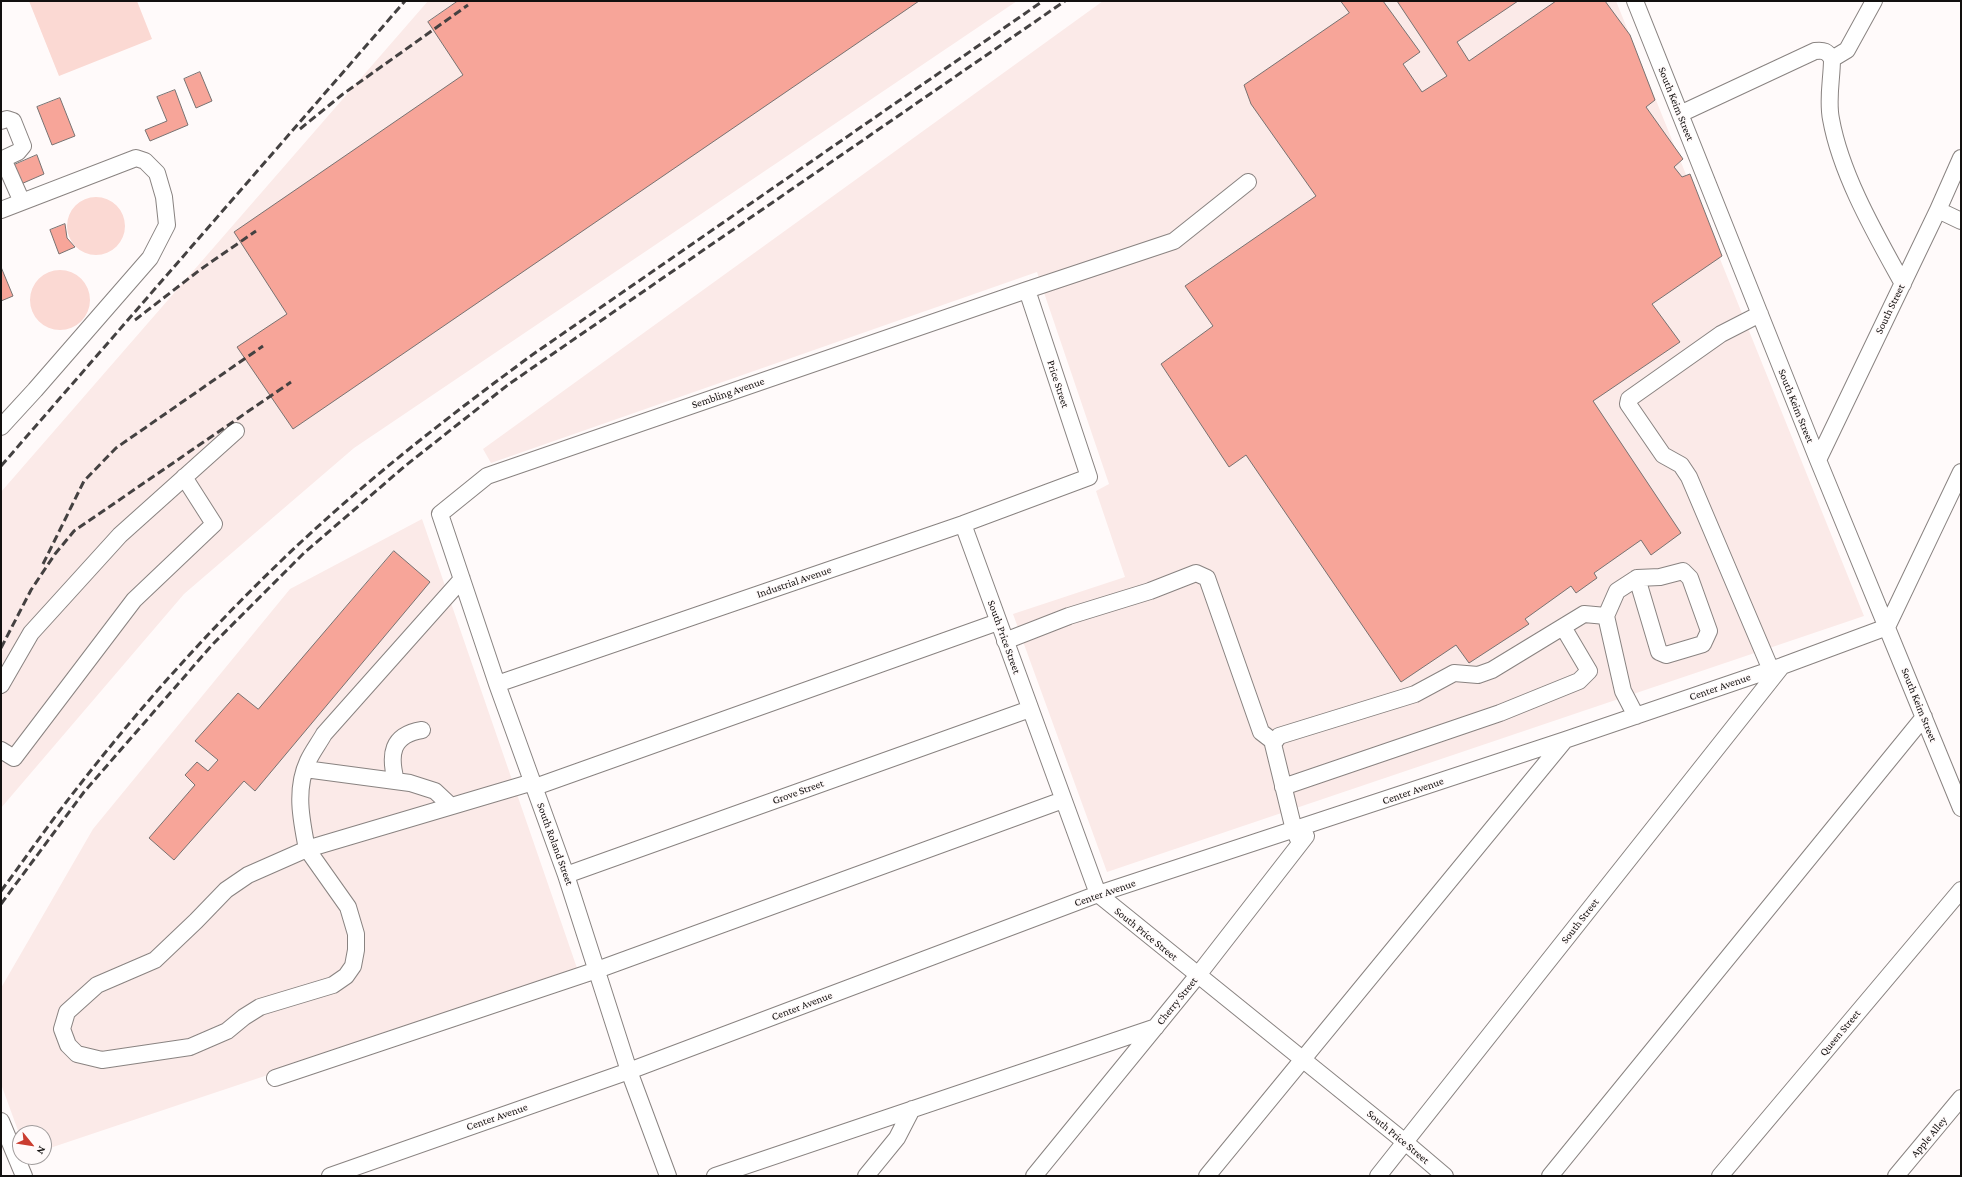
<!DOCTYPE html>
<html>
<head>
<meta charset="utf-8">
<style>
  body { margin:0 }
  #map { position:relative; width:1962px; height:1177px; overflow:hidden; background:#fffafa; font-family:"Crimson Pro",serif }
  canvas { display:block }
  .frame { position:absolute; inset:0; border:2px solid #12100f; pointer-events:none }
  .north { position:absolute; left:12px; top:1125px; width:40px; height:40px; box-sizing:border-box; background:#fffafa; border:1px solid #a09c9c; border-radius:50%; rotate:120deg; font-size:11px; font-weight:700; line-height:16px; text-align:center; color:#12100f }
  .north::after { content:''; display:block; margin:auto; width:14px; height:18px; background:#ca3d30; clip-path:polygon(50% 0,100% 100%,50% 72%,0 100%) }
</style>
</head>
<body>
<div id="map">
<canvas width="1962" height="1177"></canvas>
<div class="frame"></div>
<div class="north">N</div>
</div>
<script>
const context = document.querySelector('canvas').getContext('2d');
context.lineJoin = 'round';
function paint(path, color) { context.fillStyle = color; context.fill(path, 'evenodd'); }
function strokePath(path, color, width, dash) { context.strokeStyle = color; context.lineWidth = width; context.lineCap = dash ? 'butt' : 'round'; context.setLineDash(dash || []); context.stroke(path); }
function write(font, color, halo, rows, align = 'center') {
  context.font = font + ' "Crimson Pro",serif'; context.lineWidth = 3; context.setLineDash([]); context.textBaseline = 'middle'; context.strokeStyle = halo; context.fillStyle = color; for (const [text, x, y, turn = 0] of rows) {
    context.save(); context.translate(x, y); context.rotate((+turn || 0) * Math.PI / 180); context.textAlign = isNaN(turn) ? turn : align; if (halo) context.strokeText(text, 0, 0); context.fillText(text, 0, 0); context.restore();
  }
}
paint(new Path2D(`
  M428 1H1017L354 448 184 594 1 808V492Z
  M1103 1H1616L1864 616 1107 872 1013 614 1125 577 1096 491 1109 484 1037 272 491 463 483 449Z
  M422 519 578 971 44 1150V1133H20V1136L1 1084V988L93 829 290 589Z`), '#fbeae8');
paint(new Path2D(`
  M29 1H137L152 39 59 76Z
  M67 226a29 29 0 1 1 58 0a29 29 0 1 1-58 0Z
  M30 300a30 30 0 1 1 60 0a30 30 0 1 1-60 0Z`), '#fbd9d3');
const building = new Path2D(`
  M458 1H919L293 429 237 347 287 314 234 232 463 75 428 22Z
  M1341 1H1383L1420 52 1403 64 1422 92 1447 76 1397 1H1518L1457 42 1469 61 1556 1H1605L1630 35 1655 100 1646 107 1683 159 1674 167 1682 177 1690 174 1722 256 1652 304 1680 342 1593 401 1681 533 1651 555 1641 540 1594 573 1597 578 1576 593 1571 586 1525 619 1529 624 1469 663 1456 645 1401 682 1246 455 1229 467 1161 364 1213 326 1185 286 1316 196 1251 104 1244 85 1349 13Z
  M200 72 212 101 196 108 184 79Z
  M175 90 188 125 150 141 145 130 167 121 157 97Z
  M60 98 75 136 52 145 37 107Z
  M37 155 44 174 21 184 14 165Z
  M65 224 67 238 75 247 59 254 50 230Z
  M1 267 13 296 1 301Z
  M394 551 430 582 255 791 244 781 174 860 149 838 195 785 185 775 197 762 208 771 218 760 195 741 238 693 258 709Z`);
paint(building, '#f7a599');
strokePath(building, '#787271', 1);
const minor = new Path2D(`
  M1635 1 1818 460 1961 808
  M1832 59 1847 50 1874 1
  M1680 114 1815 51C1824 50 1827 51 1832 59 1832 79 1827 99 1831 119 1841 175 1876 235 1903 284
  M1 121 7 119 13 121 23 146 18 152 3 159 22 202
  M1 210 136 158 145 161 157 173 164 197 167 225 150 258 35 390 1 427
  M1938 210 1961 221
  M1760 314 1721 334 1629 399 1628 404 1663 455 1681 465 1689 477 1771 670
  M1818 460 1938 210 1961 158
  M963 524 1098 894 1405 1142 1445 1176
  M462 579 324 734C319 743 312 752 308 761 295 789 301 819 307 849L533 782
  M1887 627 1961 472
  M1005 641 1069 616 1150 591 1196 573 1207 578 1261 732 1274 742
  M497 684 963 524 1089 477 1027 290
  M1 685 31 633 120 535 236 431
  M1636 716 1623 691 1606 616 1617 591 1637 578 1660 577 1683 571 1690 578 1709 631 1703 644 1666 655 1659 652 1637 578
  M1 750 14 758 134 600 214 524 184 477
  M305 769 410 783 435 791 451 806
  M396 781C389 755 391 735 422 730
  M535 787 998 622
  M1283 787 1500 713 1579 681 1589 671 1563 627
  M1300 843 1294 830 1273 744 1279 736 1415 694 1454 673 1478 675 1492 670 1584 614 1606 616
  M307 849 348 907 356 934V950L353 966 346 976 333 985 260 1007 244 1017 227 1031 190 1047 102 1060 77 1054 68 1045 62 1029 67 1012 97 985 155 960 196 921 226 890 248 875Z
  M566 875 1030 709
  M275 1078 597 970 1063 800
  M1 1121 24 1176
  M330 1176 629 1071 1098 894 1565 740 1782 666 1887 627
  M668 1176 629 1071 566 875 497 684 440 514 487 476 1027 290 1174 241 1248 182
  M715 1176 1156 1027
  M866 1176 897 1138 912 1109
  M1034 1176 1198 975 1306 836
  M1207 1176 1565 740
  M1378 1176 1782 666
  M1550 1176 1924 717
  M1720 1176 1961 890
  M1896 1176 1961 1098`);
strokePath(minor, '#898381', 18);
strokePath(minor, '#fff', 16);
strokePath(new Path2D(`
  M300 129 343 94 468 5
  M135 320 201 269 256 231
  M1 466 405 1
  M43 564 84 481 116 448 263 346
  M1 648 31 590 55 554 74 531 291 382
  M1 891C27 856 51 821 78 787 140 707 209 630 282 560 360 485 445 419 532 355L1043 1
  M1 904 84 792 212 645 304 553 405 466 509 384 1065 1`), '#444141', 3, [8, 4]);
write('11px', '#12100f', '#fffafa', [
  ["South Keim Street",1676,104,68],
  ["South Street",1890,309,-64],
  ["Price Street",1058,384,72],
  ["Sembling Avenue",728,393,-19],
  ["South Keim Street",1796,406,68],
  ["Industrial Avenue",794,582,-19],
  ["South Price Street",1004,637,70],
  ["Center Avenue",1720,687,-19],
  ["South Keim Street",1919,705,68],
  ["Center Avenue",1413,791,-19],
  ["Grove Street",798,792,-20],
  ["South Roland Street",555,844,70],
  ["Center Avenue",1105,893,-19],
  ["South Street",1580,921,-52],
  ["South Price Street",1146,934,39],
  ["Cherry Street",1177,1001,-51],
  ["Center Avenue",802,1006,-21],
  ["Queen Street",1840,1033,-50],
  ["Center Avenue",497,1117,-19],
  ["South Price Street",1398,1137,40],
  ["Apple Alley",1929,1137,-50]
]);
</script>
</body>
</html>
